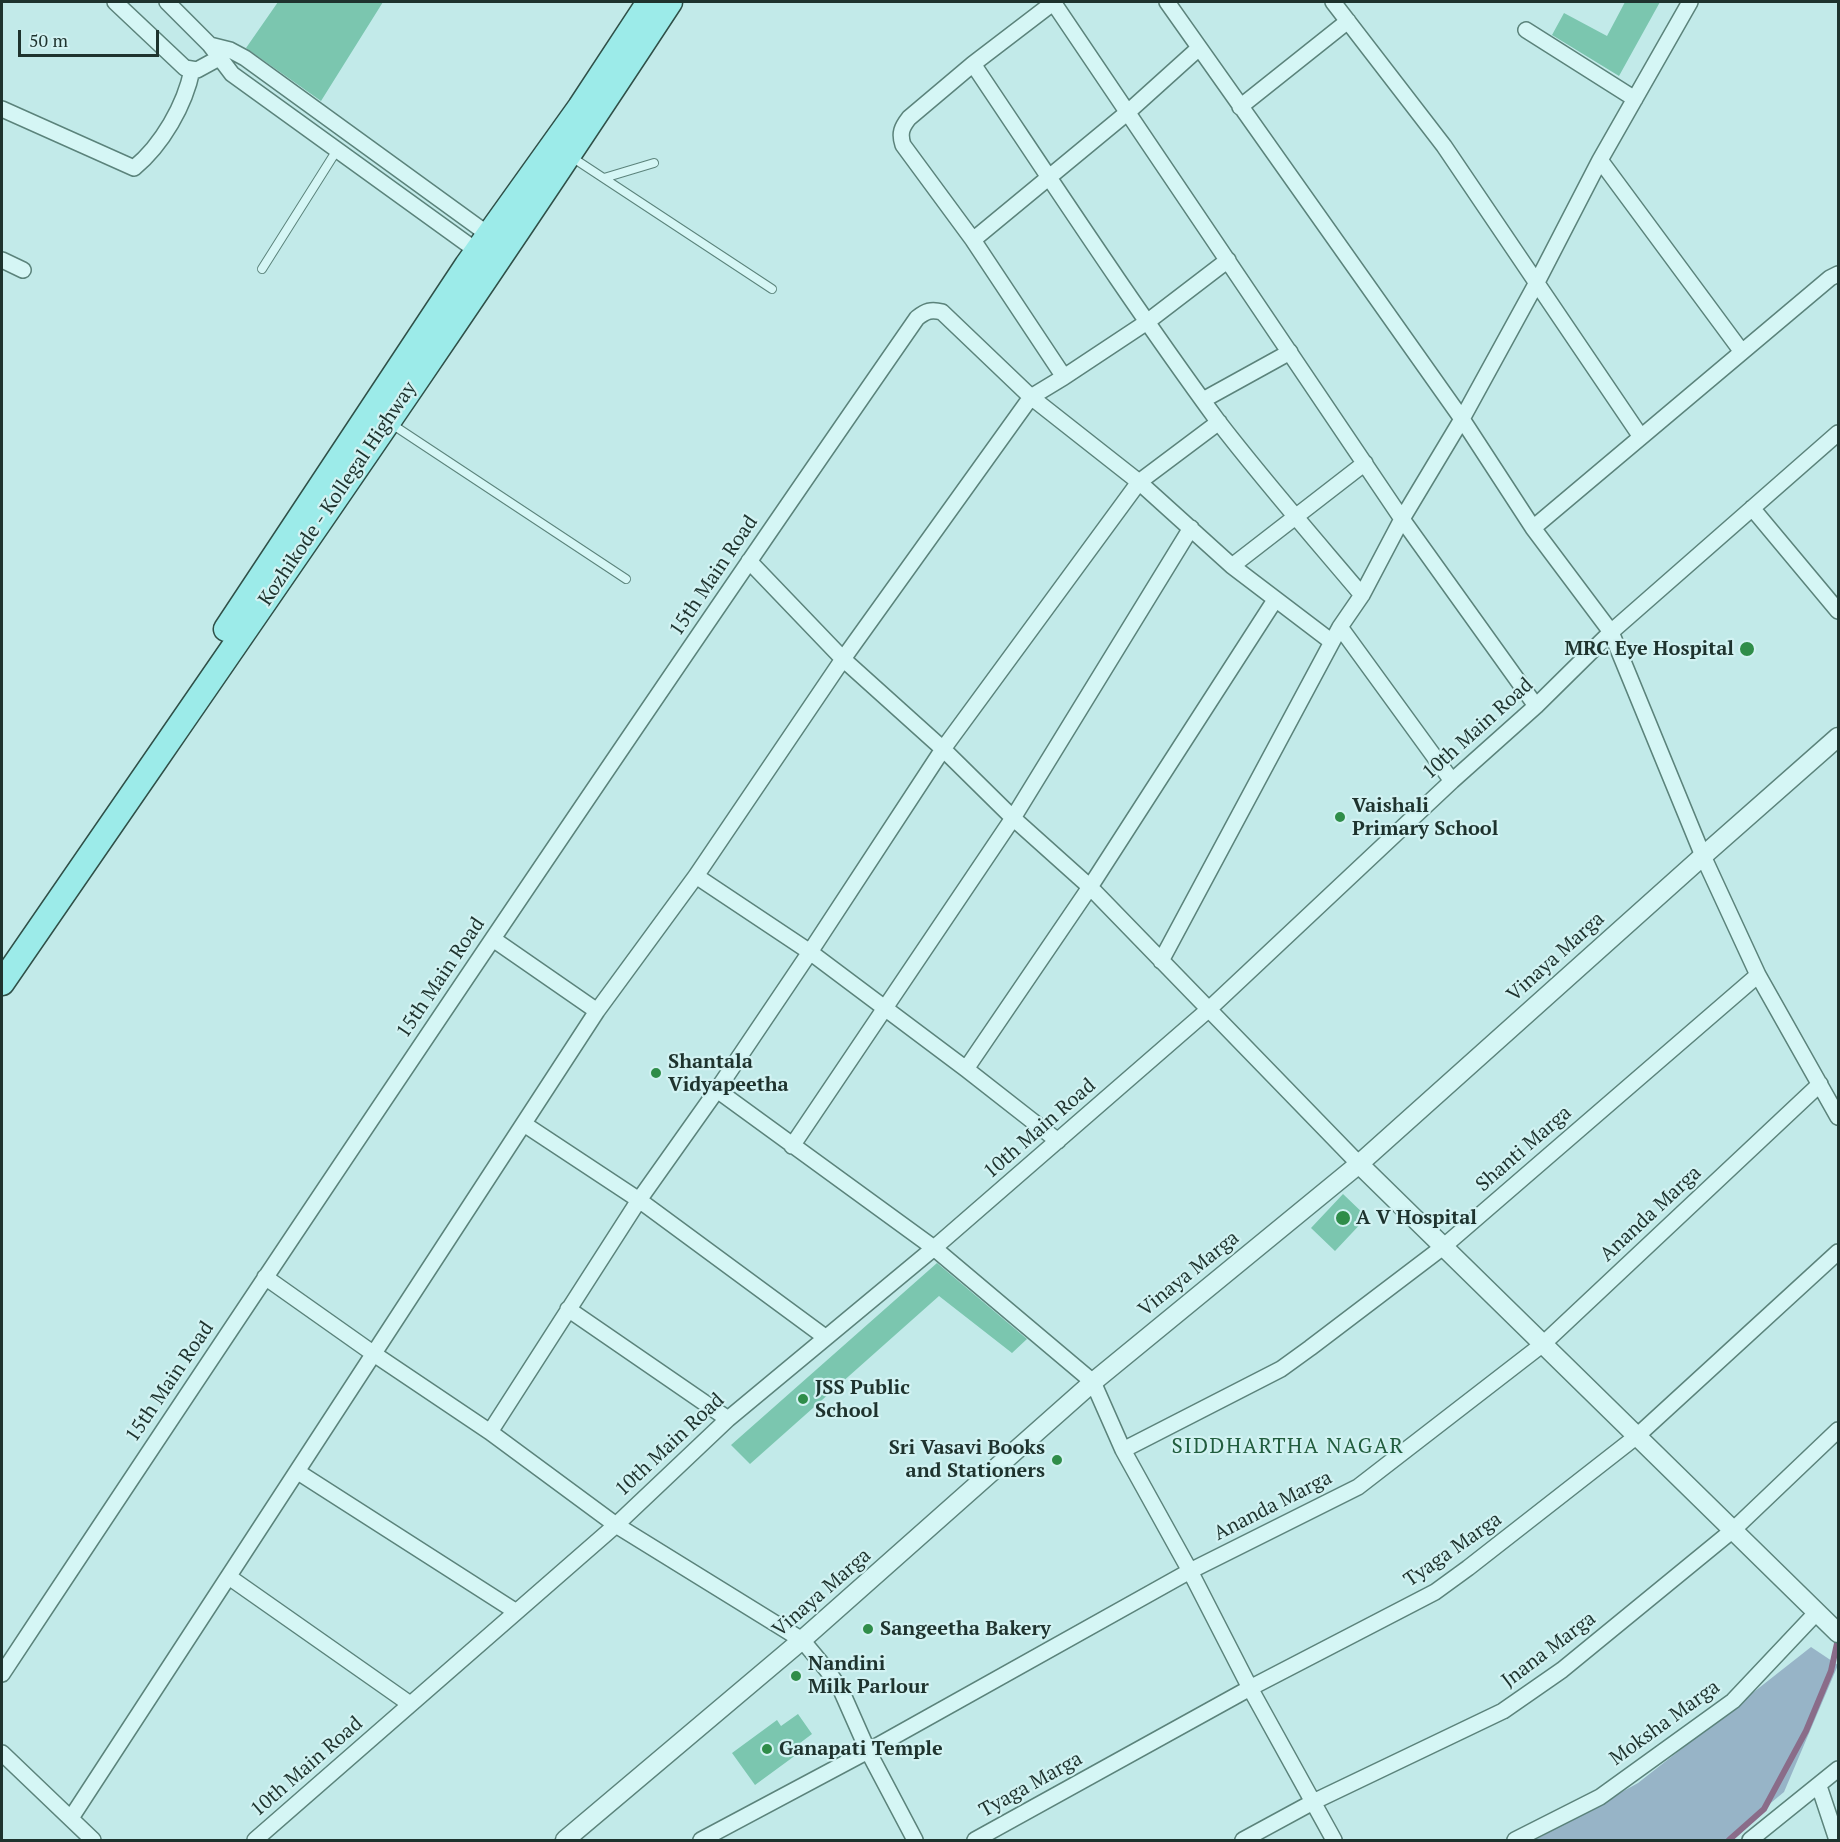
<!DOCTYPE html>
<html>
<head>
<meta charset="utf-8">
<style>
  body { margin:0 }
  #map { position:relative; width:1840px; height:1842px; overflow:hidden; background:#c2eae9; font-family:"PT Serif",serif }
  canvas { display:block }
  .frame { position:absolute; inset:0; border:3px solid #1e332e; pointer-events:none }
  .scale { position:absolute; left:18px; top:30px; width:141px; height:27px; box-sizing:border-box; border:3px solid #1e332e; border-top:0; padding-left:8px; font-size:18px; line-height:21px; white-space:nowrap; color:#1e332e; -webkit-text-stroke:4px #d1f2f2; paint-order:stroke }
</style>
</head>
<body>
<div id="map">
<canvas width="1840" height="1842"></canvas>
<div class="frame"></div>
<div class="scale">50 m</div>
</div>
<script>
const context = document.querySelector('canvas').getContext('2d');
context.lineJoin = 'round';
function paint(path, color) { context.fillStyle = color; context.fill(path, 'evenodd'); }
function strokePath(path, color, width, dash) { context.strokeStyle = color; context.lineWidth = width; context.lineCap = dash ? 'butt' : 'round'; context.setLineDash(dash || []); context.stroke(path); }
function write(font, color, halo, rows, align = 'center') {
  context.font = font + ' "PT Serif",serif'; context.lineWidth = 4.5; context.setLineDash([]); context.textBaseline = 'middle'; context.strokeStyle = halo; context.fillStyle = color; for (const [text, x, y, turn = 0] of rows) {
    context.save(); context.translate(x, y); context.rotate((+turn || 0) * Math.PI / 180); context.textAlign = isNaN(turn) ? turn : align; if (halo) context.strokeText(text, 0, 0); context.fillText(text, 0, 0); context.restore();
  }
}
paint(new Path2D(`
  M1811 1647 1838 1665 1784 1792 1726 1840H1535L1638 1783Z`), '#97b4c7');
strokePath(new Path2D(`
  M1729 1840 1764 1809 1806 1731 1831 1671 1838 1639`), '#8a6c89', 6);
paint(new Path2D(`
  M278 2H383L321 101 246 48Z
  M1625 2H1660L1619 76 1552 35 1564 13 1607 36Z
  M1343 1194 1367 1217 1335 1251 1311 1228Z
  M937 1263 1027 1339 1012 1353 939 1296 750 1464 731 1445Z
  M798 1714 812 1734 796 1746 800 1752 755 1785 732 1753 777 1720 781 1726Z`), '#7bc6af');
const service = new Path2D(`
  M570 156 772 289
  M604 178 654 163
  M262 269 337 150
  M390 423 626 579`);
const minor = new Path2D(`
  M115 2 185 68 197 70 219 58
  M167 2 210 45 232 74 477 251
  M1053 2 1402 519 1536 706
  M1167 2 1462 419 1533 528 1611 632 1703 856 1758 975 1838 1117
  M1333 2 1444 146 1641 437
  M1526 30 1635 99
  M210 45 230 50 245 58 489 235
  M973 64C1053 183 1132 304 1217 420 1263 480 1313 537 1362 595
  M1240 107 1348 21
  M2 109 134 168C162 145 185 105 192 70
  M1600 160 1742 352
  M973 240 1128 112 1199 48
  M2 260 23 270
  M1064 377 1147 322 1228 260
  M1203 400 1290 352
  M1752 508 1838 611
  M1533 528 1830 278 1838 274
  M749 561 843 659 943 749 1013 818 1090 887 1359 1164
  M1232 566 1365 463
  M1340 627 1452 781
  M696 876 810 952 966 1069 1058 1141
  M493 939 597 1011
  M1161 961 1340 627 1362 595 1402 519 1462 419 1536 284 1600 160 1690 2
  M966 1069 1090 887 1275 600
  M717 1090 934 1248 1093 1382 1123 1450 1190 1571 1250 1688 1334 1840
  M524 1124 639 1200 825 1337
  M792 1146 1013 818 1191 528
  M265 1277 374 1354 490 1432 616 1525 802 1640 827 1670 841 1690 868 1751 915 1840
  M568 1309 728 1419
  M490 1432 639 1200 717 1090 810 952 943 749 1139 482 1219 422
  M1123 1450 1281 1369 1310 1348 1443 1247 1758 975
  M298 1472 515 1611
  M229 1577 410 1704
  M2 1674C303 1219 606 766 917 318 926 311 931 309 942 312L1031 397 1139 482 1232 566 1332 642
  M2 1753 93 1840
  M1819 1786 1837 1840
  M71 1818 597 1011 696 876 843 659 1031 397 1064 377 973 240 903 145C899 133 902 127 909 118L973 64 1054 2
  M255 1840 616 1525 728 1419 934 1248 1208 1010 1452 781 1536 706 1611 632 1838 433
  M701 1840 868 1751 1190 1571 1358 1487 1543 1344 1820 1084
  M975 1840 1250 1688 1435 1592 1468 1568 1637 1436 1838 1252
  M1243 1840 1313 1802 1503 1711 1562 1670 1733 1530 1838 1430
  M1515 1840 1600 1797 1733 1701 1817 1612
  M1750 1840 1838 1769`);
const tertiary = new Path2D(`
  M1359 1164 1838 1633
  M565 1840 802 1640 1093 1382 1359 1164 1703 856 1838 737`);
const primary = new Path2D(`
  M226 629 467 265 580 107 649 2
  M2 983C226 657 453 333 670 2`);
strokePath(service, '#5b837b', 10);
strokePath(minor, '#5b837b', 18);
strokePath(tertiary, '#5b837b', 21);
strokePath(primary, '#2f5048', 27);
strokePath(service, '#d5f6f5', 8);
strokePath(minor, '#d5f6f5', 15);
strokePath(tertiary, '#d5f6f5', 18);
strokePath(primary, '#9cebe9', 24);
for (const [x, y, r, color] of [
  [1747,649,8,"#2f8d49"],
  [1340,817,6,"#2f8d49"],
  [656,1073,6,"#2f8d49"],
  [1343,1218,8,"#2f8d49"],
  [803,1399,6,"#2f8d49"],
  [1057,1460,6,"#2f8d49"],
  [868,1629,6,"#2f8d49"],
  [796,1676,6,"#2f8d49"],
  [767,1749,6,"#2f8d49"]
]) { const dot = new Path2D(); dot.arc(x, y, r, 0, 2 * Math.PI); context.fillStyle = color; context.fill(dot); strokePath(dot, '#d1f2f2', 2); }
write('20px', '#1e332e', '#d1f2f2', [
  ["Kozhikode - Kollegal Highway",338,494,-56],
  ["15th Main Road",714,576,-56],
  ["10th Main Road",1478,729,-42],
  ["Vinaya Marga",1556,957,-42],
  ["15th Main Road",441,978,-56],
  ["10th Main Road",1040,1129,-41],
  ["Shanti Marga",1524,1149,-41],
  ["Ananda Marga",1651,1214,-43],
  ["Vinaya Marga",1189,1274,-39],
  ["15th Main Road",170,1382,-56],
  ["10th Main Road",670,1445,-43],
  ["Ananda Marga",1273,1506,-27],
  ["Tyaga Marga",1453,1550,-35],
  ["Vinaya Marga",822,1593,-41],
  ["Jnana Marga",1549,1650,-37],
  ["Moksha Marga",1665,1723,-36],
  ["10th Main Road",307,1767,-41],
  ["Tyaga Marga",1031,1785,-29]
]);
write('bold 20px', '#1e332e', '#d1f2f2', [
  ["MRC Eye Hospital",1734,649,"right"],
  ["Vaishali",1352,806],
  ["Primary School",1352,829],
  ["Shantala",668,1062],
  ["Vidyapeetha",668,1085],
  ["A V Hospital",1356,1218],
  ["JSS Public",815,1388],
  ["School",815,1411],
  ["Sri Vasavi Books",1045,1448,"right"],
  ["and Stationers",1045,1471,"right"],
  ["Sangeetha Bakery",880,1629],
  ["Nandini",808,1664],
  ["Milk Parlour",808,1687],
  ["Ganapati Temple",779,1749]
], 'left');
context.letterSpacing = '1.5px';
write('21px', '#215d3e', '#d1f2f2', [
  ["SIDDHARTHA NAGAR",1288,1447]
]);
context.letterSpacing = '0px';
</script>
</body>
</html>
